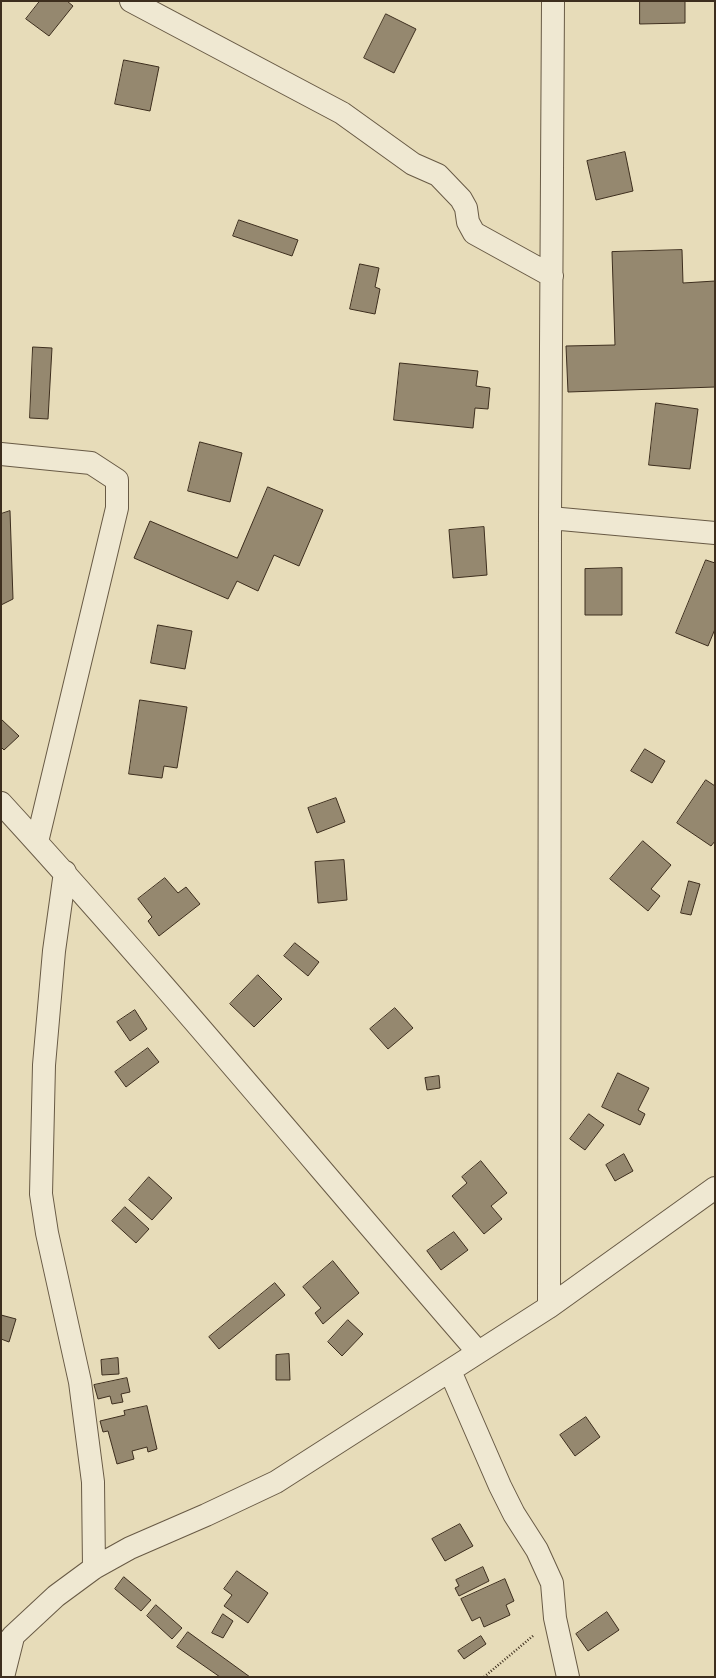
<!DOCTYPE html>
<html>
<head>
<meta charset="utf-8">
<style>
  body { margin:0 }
  #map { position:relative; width:716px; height:1678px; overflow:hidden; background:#e7dcb9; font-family:"Old Standard TT",serif }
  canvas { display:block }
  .frame { position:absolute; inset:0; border:2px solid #3d2e1e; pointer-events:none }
</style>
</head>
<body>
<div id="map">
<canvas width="716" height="1678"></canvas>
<div class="frame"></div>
</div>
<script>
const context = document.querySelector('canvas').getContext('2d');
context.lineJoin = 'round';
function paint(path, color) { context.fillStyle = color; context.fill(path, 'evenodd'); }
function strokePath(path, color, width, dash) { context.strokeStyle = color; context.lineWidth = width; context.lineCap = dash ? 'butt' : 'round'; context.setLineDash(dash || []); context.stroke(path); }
const building = new Path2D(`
  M40 1H67L73 6 49 36 26 19Z
  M640 1H685V23L640 24Z
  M386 14 416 29 394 73 364 58Z
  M124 60 159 67 150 111 115 104Z
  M625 152 633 191 596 200 587 161Z
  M239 220 298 240 292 256 233 236Z
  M682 250 683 283 715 281V387L568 392 566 346 615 345 612 252Z
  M360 264 379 268 375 287 380 289 375 314 350 309Z
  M33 347 52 348 48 419 30 418Z
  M400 363 478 371 476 386 490 388 488 409 475 408 473 428 394 420Z
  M656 403 698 409 690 469 649 465Z
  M200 442 242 453 230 502 188 491Z
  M268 487 323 510 299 566 274 555 258 591 237 581 228 599 134 558 150 521 237 558Z
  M10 511 13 599 1 605V514Z
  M484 527 487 575 453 578 449 530Z
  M706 560 715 563V629L708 646 676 633Z
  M622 568V615H585V569Z
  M158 625 192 631 185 669 151 663Z
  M140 700 187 707 177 768 164 766 162 778 129 774Z
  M1 719 19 736 4 750 1 747Z
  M645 749 665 761 652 783 631 771Z
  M706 780 715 786V841L711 846 677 823Z
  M336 798 345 822 317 833 308 808Z
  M643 841 671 865 651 889 660 896 648 911 610 879Z
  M344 860 347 900 318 903 315 862Z
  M165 878 178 893 186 887 200 904 159 936 148 921 152 917 138 899Z
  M689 881 700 884 691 915 681 913Z
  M295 943 319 962 308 976 284 956Z
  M258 975 282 999 254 1027 230 1004Z
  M395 1008 413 1028 388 1049 370 1029Z
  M135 1010 147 1029 130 1041 117 1022Z
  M148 1048 159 1062 126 1087 115 1072Z
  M618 1073 649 1088 638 1110 645 1114 640 1125 602 1107Z
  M439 1076 440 1088 427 1090 425 1078Z
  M589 1114 604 1125 585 1150 570 1139Z
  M624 1154 633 1171 615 1181 606 1165Z
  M481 1161 507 1193 491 1206 502 1219 484 1234 452 1196 467 1183 462 1177Z
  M149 1177 172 1198 152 1220 129 1200Z
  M125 1207 149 1229 136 1243 112 1221Z
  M454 1232 468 1250 441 1270 427 1251Z
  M333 1261 359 1293 323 1324 315 1313 321 1308 303 1287Z
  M275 1283 285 1295 219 1349 209 1337Z
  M1 1315 16 1319 9 1342 1 1339Z
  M348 1320 363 1334 342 1356 328 1342Z
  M289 1354 290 1380H276V1355Z
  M118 1358 119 1374 102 1375 101 1360Z
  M127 1378 130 1392 121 1394 123 1402 112 1404 110 1396 98 1399 94 1385Z
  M147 1406 157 1449 148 1452 147 1447 132 1451 134 1459 117 1464 108 1431 103 1432 100 1421 125 1415 124 1411Z
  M586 1417 600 1437 575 1456 560 1435Z
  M460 1524 473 1546 445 1561 432 1539Z
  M483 1567 489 1581 459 1596 455 1588 459 1586 456 1580Z
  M237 1571 268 1593 248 1623 224 1606 232 1595 224 1589Z
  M124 1577 151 1600 141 1611 115 1589Z
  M505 1579 514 1601 506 1605 510 1615 484 1627 480 1617 472 1621 461 1599Z
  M156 1605 182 1628 172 1639 147 1616Z
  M607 1612 619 1630 588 1651 576 1634Z
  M223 1614 233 1621 223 1638 212 1633Z
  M188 1632 250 1677H220L177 1647Z
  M481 1636 486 1644 464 1659 458 1651Z`);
paint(building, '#95886f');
strokePath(building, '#3d2e1e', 1);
const street = new Path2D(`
  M131 1 342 113 413 164 438 175 461 199 466 208 468 222 474 233 552 276
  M1 454 91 463 117 480V508L37 842
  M550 518 715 533
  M1 803C165 982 319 1169 478 1352
  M65 872 54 951 44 1065 41 1194 47 1233 80 1382 93 1482 94 1568
  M549 1307 550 518 553 1
  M450 1371 500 1486 514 1514 537 1550 552 1583 555 1618 568 1677
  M1 1651 13 1636 56 1596 94 1568 130 1548 206 1515 276 1482 549 1307 715 1188
  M3 1677 13 1637`);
strokePath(street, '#685a45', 24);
strokePath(new Path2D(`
  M484 1677 534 1635`), '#3d2e1e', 2.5, [1, 2]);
strokePath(street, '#efe8d2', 22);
</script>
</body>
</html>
